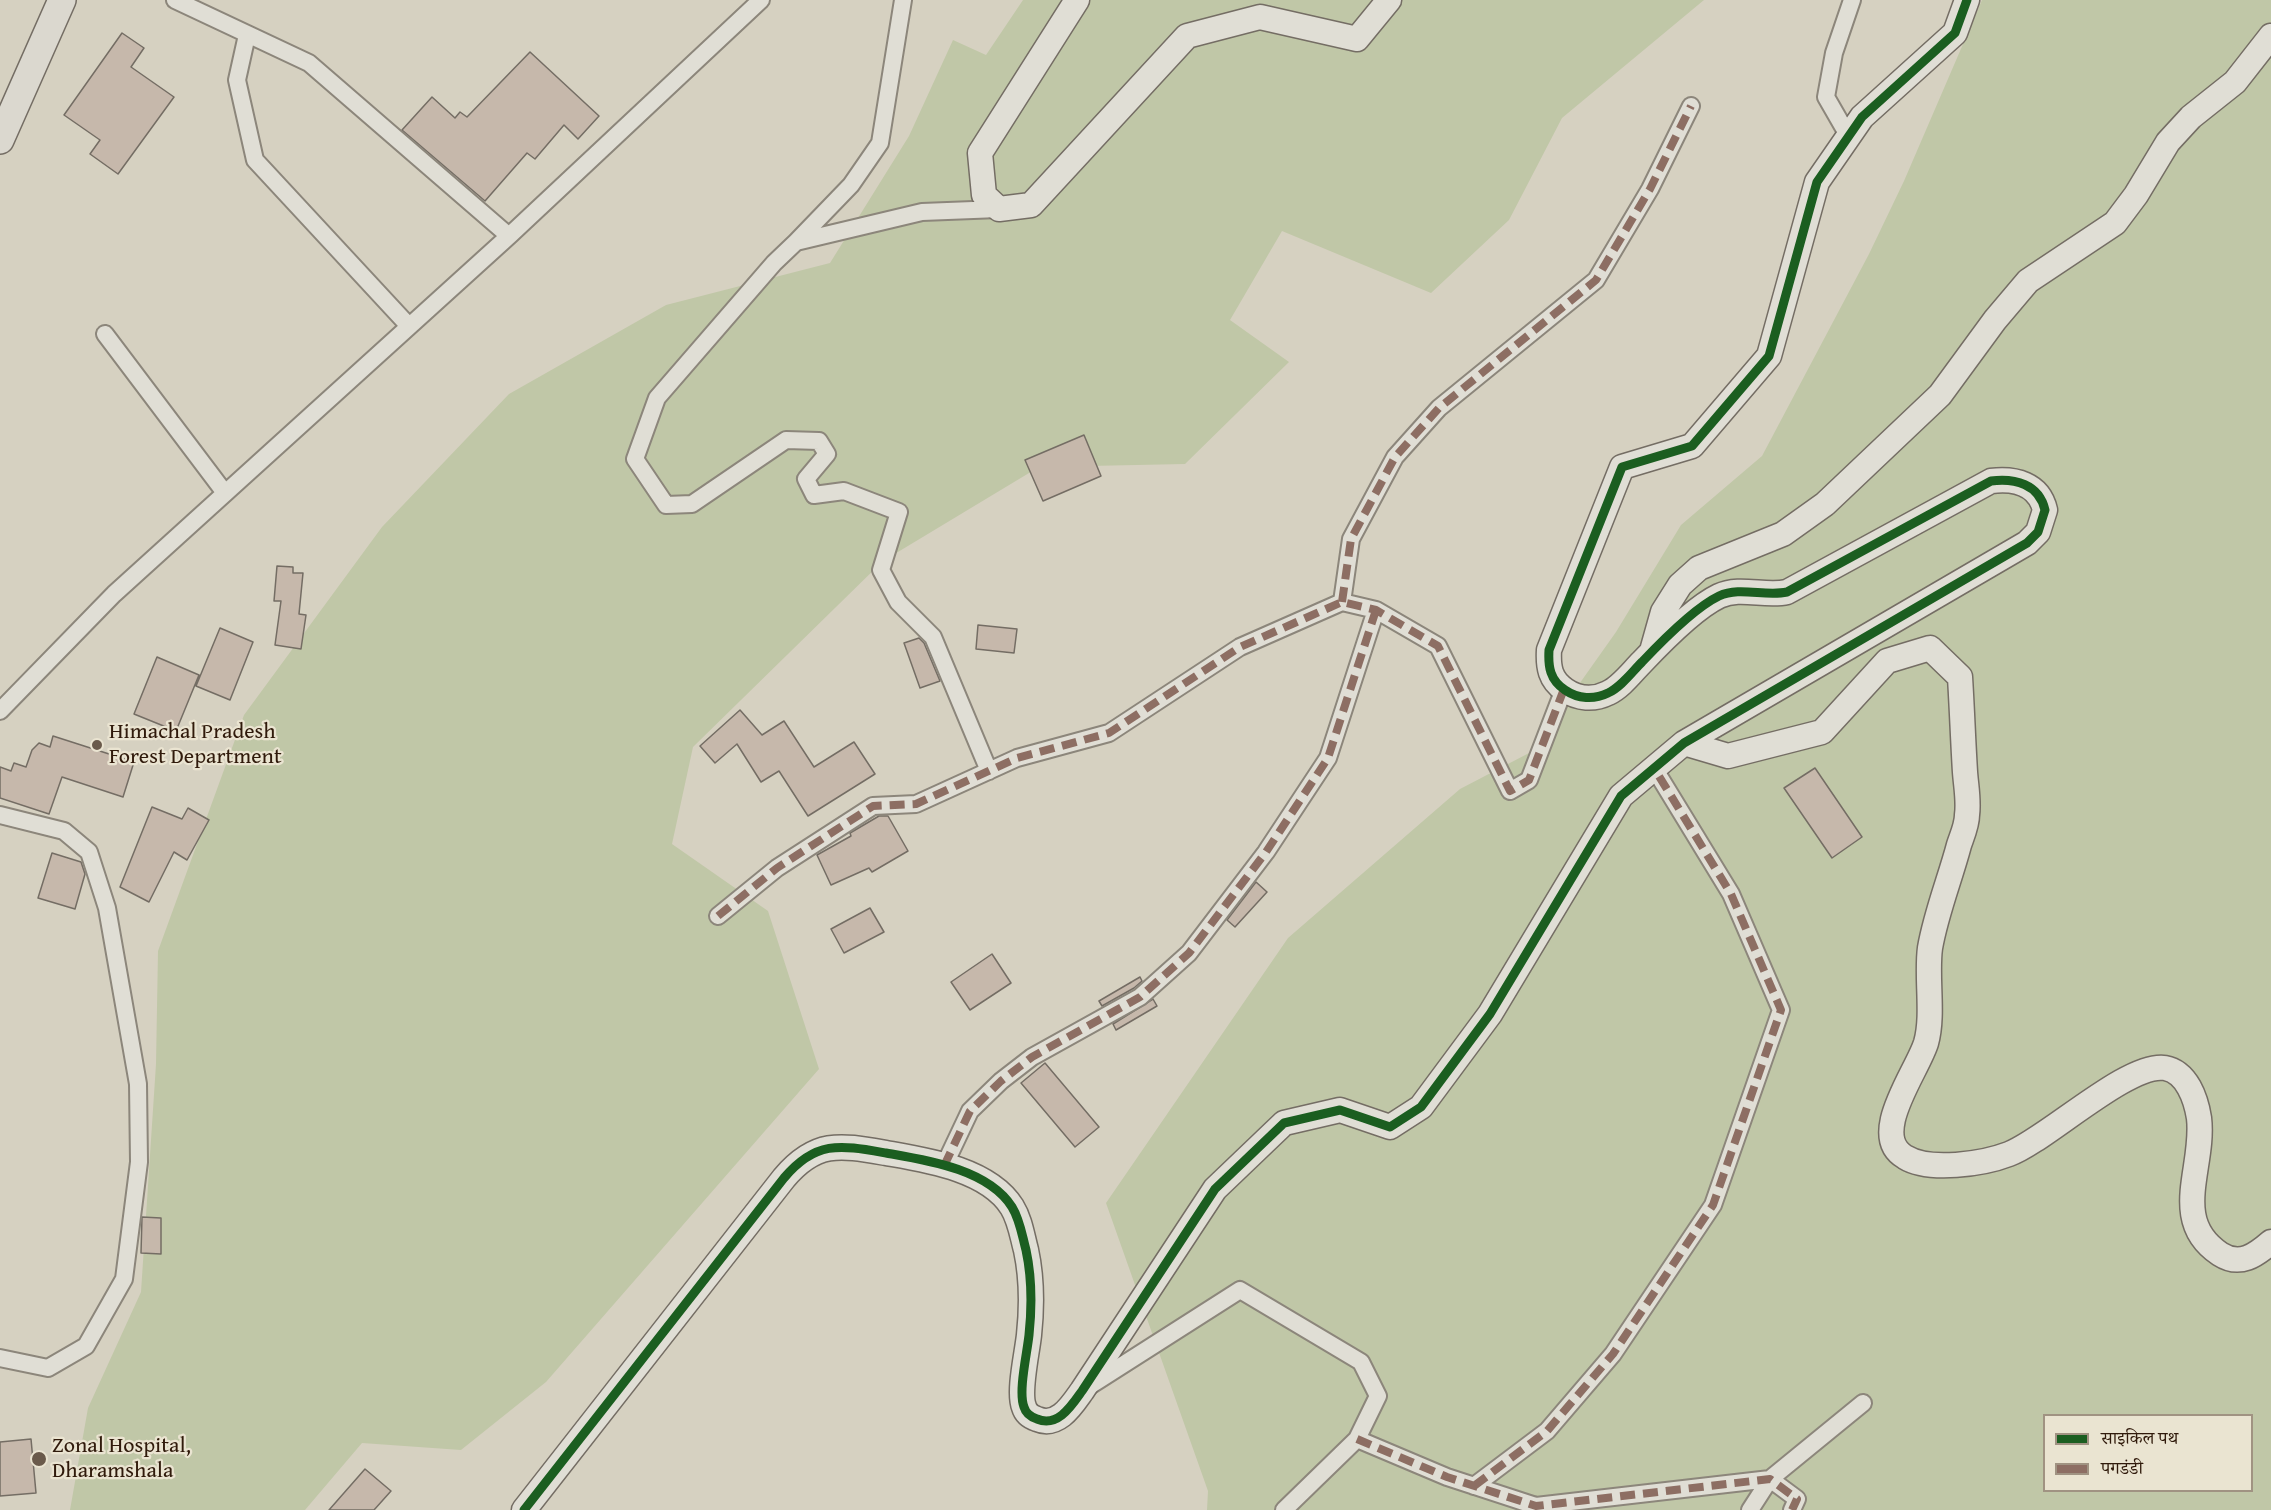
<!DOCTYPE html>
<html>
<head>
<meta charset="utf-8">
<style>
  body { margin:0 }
  #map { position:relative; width:2271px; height:1510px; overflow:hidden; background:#d6d1c1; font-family:"Gentium Book Plus","Noto Serif Devanagari",serif }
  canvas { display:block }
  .legend { position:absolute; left:2043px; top:1414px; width:210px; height:78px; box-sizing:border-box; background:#eae4d1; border:2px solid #a09382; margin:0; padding:8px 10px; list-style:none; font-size:18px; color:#301a0b }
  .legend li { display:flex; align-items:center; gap:12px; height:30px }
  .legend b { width:30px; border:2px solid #a09382 }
</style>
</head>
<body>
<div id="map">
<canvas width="2271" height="1510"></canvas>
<ul class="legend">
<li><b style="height:8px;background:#1b5e20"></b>साइकिल पथ</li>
<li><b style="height:8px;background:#8d6e63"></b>पगडंडी</li>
</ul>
</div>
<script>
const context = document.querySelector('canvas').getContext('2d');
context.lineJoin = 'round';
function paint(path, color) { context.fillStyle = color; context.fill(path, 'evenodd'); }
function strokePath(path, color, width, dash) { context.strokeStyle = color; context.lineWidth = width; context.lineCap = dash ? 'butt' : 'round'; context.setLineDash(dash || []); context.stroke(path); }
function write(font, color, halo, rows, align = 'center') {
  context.font = font + ' "Gentium Book Plus",serif'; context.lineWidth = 4.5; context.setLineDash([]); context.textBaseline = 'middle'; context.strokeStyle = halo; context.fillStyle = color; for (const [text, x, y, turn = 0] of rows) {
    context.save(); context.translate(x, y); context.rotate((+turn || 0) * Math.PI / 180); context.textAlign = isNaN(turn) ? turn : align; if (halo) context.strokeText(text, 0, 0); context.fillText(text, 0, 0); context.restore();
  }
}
paint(new Path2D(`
  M1023 0H1704L1562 118 1509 220 1431 293 1282 231 1230 320 1289 362 1185 464 1039 467 883 561 693 747 672 844 768 911 819 1069 546 1382 461 1450 362 1443 305 1510H70L88 1408 141 1292 156 1064 158 951 244 715 382 527 509 394 666 305 830 263 909 136 953 40 986 55Z
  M1982 0H2271V1510H1207L1208 1491 1106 1203 1288 938 1460 789 1531 752 1616 632 1681 525 1762 456 1869 254 1904 181ZM2044 1416H2252V1490H2044Z`), '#c0c7a7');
const building = new Path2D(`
  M122 33 144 48 131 67 174 97 118 174 90 154 100 140 64 115Z
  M530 52 599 116 578 139 564 125 535 159 527 153 485 201 402 130 432 97 455 118 460 112 467 117Z
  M1084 435 1101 476 1043 501 1025 460Z
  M277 566 293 567V573H303L299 614 306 615 301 649 275 645 281 601H274Z
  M978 625 1017 629 1014 653 976 649Z
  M220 628 253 642 230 700 196 686Z
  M919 638 924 643 940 681 920 688 904 643Z
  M157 657 199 675 176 731 134 714Z
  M740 710 762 735 784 721 814 767 854 742 875 774 808 816 779 771 761 782 737 744 715 763 700 746Z
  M53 736 134 762 123 797 62 777 49 814 0 798V767L11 771 14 763 26 767 32 750 39 743 50 747Z
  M1815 768 1862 837 1832 858 1784 788Z
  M152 807 182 819 188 808 209 820 187 860 174 852 149 902 120 887Z
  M879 816H888L908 851 872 872 869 868 831 885 817 855 851 836 850 833Z
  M52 853 81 862 85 874 75 909 38 898Z
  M1256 882 1267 892 1235 927 1227 920Z
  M870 908 884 932 844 953 831 929Z
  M992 954 1011 983 970 1010 951 982Z
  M1140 977 1142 981 1134 988 1102 1006 1099 1001Z
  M1153 999 1157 1006 1116 1030 1113 1024Z
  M1045 1063 1099 1127 1075 1147 1021 1083Z
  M142 1217 161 1218V1254L141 1253Z
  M31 1439 36 1493 0 1496V1442Z
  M365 1469 391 1491 374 1510H329Z`);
paint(building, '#c6b8ab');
strokePath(building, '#746d64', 1.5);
const street = new Path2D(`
  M175 0 309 63 509 236
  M247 35 237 80 255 160 408 325
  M1849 137 1826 97 1834 53 1852 0
  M796 242 851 185 880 143 903 0
  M105 334 225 493
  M1342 602 1351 539 1395 457 1439 408 1596 280 1650 189 1691 106
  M0 711 114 594 509 236 761 0
  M989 771 933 637 898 602 881 570 899 512 844 491 814 495 806 479 827 454 819 441 786 440 692 504 666 505 635 459 657 398 774 263 796 242 922 212 999 209
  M0 815 64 831 89 852 107 908 138 1084 139 1162 124 1279 86 1346 48 1368 0 1358
  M718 916 777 868 873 806 916 804 1017 758 1109 733 1240 647 1342 602 1376 610 1438 646 1510 791 1529 780 1564 689
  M944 1166 970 1111 1001 1081 1032 1057 1140 997 1189 953 1266 852 1328 758 1376 610
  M1088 1387 1240 1290 1361 1362 1378 1396 1357 1439 1284 1510
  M1357 1439 1447 1477 1536 1506 1770 1479 1797 1499 1792 1510
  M1474 1486 1547 1431 1613 1354 1713 1205 1781 1010 1731 894 1654 768
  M1750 1510 1770 1479 1863 1403`);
const secondary = new Path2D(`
  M1077 0 980 153 984 195 999 209 1031 205 1187 36 1260 17 1357 39 1389 0
  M1652 651 1663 612 1680 585 1699 568 1783 534 1825 504 1940 395 1995 320 2028 281 2115 223 2136 195 2168 142 2191 117 2235 82 2271 36
  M1684 743 1728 756 1822 732 1887 661 1930 648 1960 677C1962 709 1963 740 1965 772 1966 786 1969 801 1967 815 1967 825 1962 836 1959 845 1950 879 1936 913 1930 948 1926 977 1934 1015 1926 1043 1917 1072 1868 1135 1905 1157 1929 1172 1983 1164 2009 1154 2045 1141 2128 1062 2165 1068 2187 1072 2196 1099 2199 1118 2205 1167 2169 1220 2220 1254 2240 1267 2256 1255 2271 1242
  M524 1510 784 1178C816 1140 840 1145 886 1153 926 1160 988 1169 1012 1207 1020 1220 1022 1235 1026 1250 1032 1278 1032 1307 1029 1335 1027 1354 1018 1392 1024 1407 1026 1414 1031 1417 1037 1419 1058 1428 1072 1405 1082 1391L1215 1189 1284 1123 1340 1110 1390 1127 1421 1107 1490 1014 1621 796 1684 743 2027 543 2038 532 2045 510C2039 484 2015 478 1991 481L1787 592C1765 597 1740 586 1719 596 1696 607 1660 643 1642 662 1632 672 1621 687 1608 693 1594 700 1578 699 1565 690 1550 680 1548 667 1549 650L1622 467 1692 446 1769 356 1817 182 1862 117 1955 33 1967 0`);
const primary = new Path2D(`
  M0 140 62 0`);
strokePath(street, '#8c867b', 20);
strokePath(secondary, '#746d64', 27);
strokePath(primary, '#746d64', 30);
strokePath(street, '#e0ded5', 16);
strokePath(secondary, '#e0ded5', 24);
strokePath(primary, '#dbd8cf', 27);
strokePath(new Path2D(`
  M1342 602 1351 539 1395 457 1439 408 1596 280 1650 189 1691 106
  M718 916 777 868 873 806 916 804 1017 758 1109 733 1240 647 1342 602 1376 610 1438 646 1510 791 1529 780 1564 689
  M944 1166 970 1111 1001 1081 1032 1057 1140 997 1189 953 1266 852 1328 758 1376 610
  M1357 1439 1447 1477 1536 1506 1770 1479 1797 1499 1792 1510
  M1474 1486 1547 1431 1613 1354 1713 1205 1781 1010 1731 894 1654 768`), '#8d6e63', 8, [15, 8]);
strokePath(new Path2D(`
  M524 1510 784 1178C816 1140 840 1145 886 1153 926 1160 988 1169 1012 1207 1020 1220 1022 1235 1026 1250 1032 1278 1032 1307 1029 1335 1027 1354 1018 1392 1024 1407 1026 1414 1031 1417 1037 1419 1058 1428 1072 1405 1082 1391L1215 1189 1284 1123 1340 1110 1390 1127 1421 1107 1490 1014 1621 796 1684 743 2027 543 2038 532 2045 510C2039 484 2015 478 1991 481L1787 592C1765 597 1740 586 1719 596 1696 607 1660 643 1642 662 1632 672 1621 687 1608 693 1594 700 1578 699 1565 690 1550 680 1548 667 1549 650L1622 467 1692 446 1769 356 1817 182 1862 117 1955 33 1967 0`), '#1b5e20', 9);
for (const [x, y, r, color] of [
  [97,745,6,"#6a5a4b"],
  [39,1459,8,"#6a5a4b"]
]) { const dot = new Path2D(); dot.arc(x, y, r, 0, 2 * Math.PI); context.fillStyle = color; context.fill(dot); strokePath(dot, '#eae4d1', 2); }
write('22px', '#301a0b', '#eae4d1', [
  ["Himachal Pradesh",109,732],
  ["Forest Department",109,757],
  ["Zonal Hospital,",52,1446],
  ["Dharamshala",52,1471]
], 'left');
</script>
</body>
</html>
